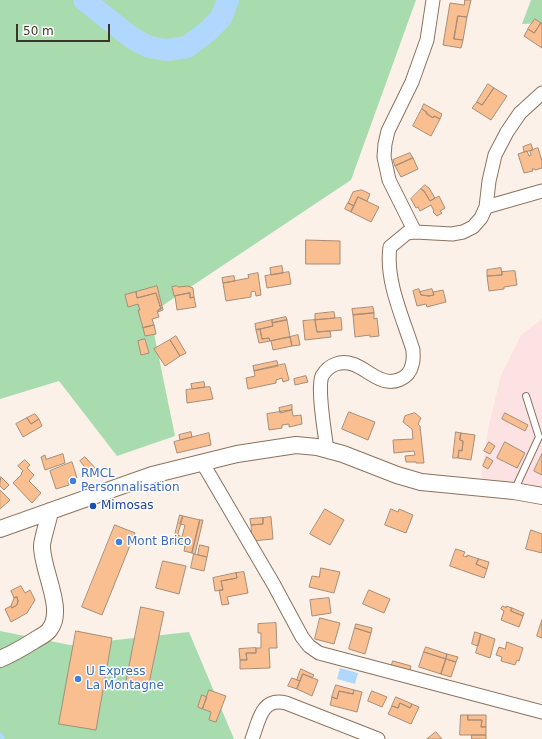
<!DOCTYPE html>
<html>
<head>
<meta charset="utf-8">
<style>
  body { margin:0 }
  #map { position:relative; width:542px; height:739px; overflow:hidden; background:#fcf1e8; font-family:"DejaVu Sans",sans-serif }
  canvas { display:block }
  .scale { position:absolute; left:16px; top:24px; width:94px; height:18px; box-sizing:border-box; border:2px solid #3e332a; border-top:0; padding-left:5px; font-size:12px; line-height:14px; white-space:nowrap; color:#3e332a; -webkit-text-stroke:3px #fff; paint-order:stroke }
</style>
</head>
<body>
<div id="map">
<canvas width="542" height="739"></canvas>
<div class="scale">50 m</div>
</div>
<script>
const context = document.querySelector('canvas').getContext('2d');
context.lineJoin = 'round';
function paint(path, color) { context.fillStyle = color; context.fill(path, 'evenodd'); }
function strokePath(path, color, width, dash) { context.strokeStyle = color; context.lineWidth = width; context.lineCap = dash ? 'butt' : 'round'; context.setLineDash(dash || []); context.stroke(path); }
function write(font, color, halo, rows, align = 'center') {
  context.font = font + ' "DejaVu Sans",sans-serif'; context.lineWidth = 3; context.setLineDash([]); context.textBaseline = 'middle'; context.strokeStyle = halo; context.fillStyle = color; for (const [text, x, y, turn = 0] of rows) {
    context.save(); context.translate(x, y); context.rotate((+turn || 0) * Math.PI / 180); context.textAlign = isNaN(turn) ? turn : align; if (halo) context.strokeText(text, 0, 0); context.fillText(text, 0, 0); context.restore();
  }
}
paint(new Path2D(`
  M542 319V487L481 478 488 429 501 375 521 335Z`), '#fde2e3');
paint(new Path2D(`
  M0 0H416L351 180 150 314 175 436 117 456 59 381 0 399Z
  M531 0H542V23L522 24Z
  M0 631 70 645 189 632 234 739H0Z`), '#a8dcaf');
paint(new Path2D(`
  M340 668 358 673 355 684 337 679Z`), '#b0d7fe');
strokePath(new Path2D(`
  M0 734 3 739`), '#b0d7fe', 3.5);
strokePath(new Path2D(`
  M84 0 132 38 149 47 166 50 187 47 208 31 221 18 228 0`), '#b0d7fe', 22);
const building = new Path2D(`
  M465 0H471L467 17 458 16 454 39 463 40 461 48 443 45 450 3 464 5Z
  M458 16 467 17 463 40 454 39Z
  M535 19 541 23 534 33 528 29Z
  M541 23H542V48L524 36 528 29 534 33Z
  M488 84 494 88 482 105 477 102Z
  M494 88 507 96 491 120 472 108 477 102 482 105Z
  M424 104 442 114 440 119 434 116 433 118 426 114 427 112 422 109Z
  M422 109 433 118 434 116 440 119 431 136 413 126Z
  M531 144 533 150 524 152 523 147Z
  M538 148 542 161V168L535 170V169H532L533 171 524 173 518 154 527 151 529 156 531 155 530 151Z
  M410 153 413 158 395 166 393 160Z
  M413 158 418 169 401 177 395 166Z
  M425 185 429 188 435 198 430 201 424 191 421 189Z
  M421 189 424 191 430 201 439 196 445 208 440 211 442 213 437 216 433 212 434 211 431 205 420 211 418 207 416 208 411 199Z
  M362 190 370 194 367 201 358 197 354 206 348 203 353 192Z
  M358 197 379 207 371 222 351 212Z
  M348 203 354 206 351 212 345 209Z
  M306 240 340 241V264H306Z
  M282 266 283 273 271 275 270 268Z
  M501 268 502 275 487 276V270Z
  M515 271 517 285 504 287V289L489 291 487 276 502 275V272Z
  M289 272 291 284 267 288 265 276Z
  M258 273 261 295 256 296 255 291 251 292V297L226 301 223 283 249 278 248 275Z
  M234 276 235 281 223 283 222 278Z
  M157 286 163 310 158 312 159 309H161L156 293 137 298 136 292Z
  M177 286 178 287 188 286 193 288 194 297 190 298V293L174 296 172 287Z
  M419 289 421 295 429 296 434 295 433 292 443 290 446 302 427 307 426 304 417 306 413 291Z
  M432 289 434 295 429 296 421 295 420 292Z
  M136 292 137 298 156 293 161 309 157 311 159 317 152 319 154 325 143 328 138 310H140L138 304 128 307 125 295Z
  M190 293V298L194 297 196 307 177 310 175 296Z
  M373 307 374 313 353 315 352 309Z
  M334 312 335 318 315 320V314Z
  M374 313V319L377 318 379 336 370 337V335L355 337 353 315Z
  M286 317 287 320 272 323V320Z
  M341 318 342 330 317 332 315 320Z
  M272 320 273 326 256 330 255 324Z
  M287 320 290 337 270 341 269 338 262 339 260 329 273 326 272 323Z
  M315 320 317 332 330 331 331 337 305 340 303 321Z
  M154 325 156 334 145 336 143 328Z
  M260 329 262 339 269 338 270 341 259 343 256 330Z
  M298 335 300 345 292 346 290 337Z
  M176 336 186 353 180 356 170 340Z
  M290 337 292 346 273 350 271 341Z
  M145 339 149 353 141 355 138 341Z
  M170 340 180 356 165 366 154 349Z
  M277 361 278 366 254 371 253 366Z
  M285 364 289 380 283 382 282 378 276 380V383L248 389 246 378 255 376 254 371Z
  M306 376 308 382 295 385 294 379Z
  M204 382 205 387 192 389 191 384Z
  M210 387 213 399 187 403 186 390Z
  M292 405V410L280 413 279 408Z
  M292 410 293 416 301 415 302 424 289 427V424L282 425V428L269 430 267 414Z
  M349 412 375 422 368 440 342 429Z
  M415 413 421 418 418 424 420 426 424 463H416V462H406L405 456 415 455 414 451 394 453 393 440 413 439 412 429 403 422 405 416Z
  M505 413 528 425 525 431 502 419Z
  M35 414 39 419 31 424 27 418Z
  M27 418 31 424 39 419 42 426 23 437 16 424Z
  M191 432 192 437 180 440 179 435Z
  M456 432 461 433 460 440 463 441 462 451 459 450 458 458H453Z
  M209 433 211 445 177 453 174 442Z
  M461 433 475 435 471 460 458 458 459 450 462 451 463 441 460 440Z
  M489 442 495 446 490 454 484 451Z
  M505 442 525 453 517 468 497 458Z
  M63 454 65 463 45 470 41 457 45 455 46 459Z
  M542 454V475L534 471Z
  M85 457 98 471 92 476 80 461Z
  M487 457 493 461 488 469 483 466Z
  M25 460 30 465 27 468 34 475 29 481 41 493 32 503 13 483 22 474 21 473 23 471 18 466Z
  M72 462 77 478 68 481 69 485 56 489 50 471Z
  M1 477 9 485 4 490 0 486Z
  M0 490 10 500 0 509Z
  M325 509 344 520 330 545 310 534Z
  M391 509 398 512 399 509 413 515 406 533 385 525Z
  M180 515 183 516 175 544 173 543Z
  M183 516 200 520 192 553 184 551 185 546 175 544 178 535 182 537 185 525 180 524Z
  M271 517 273 539 252 541 251 525 263 524V518Z
  M263 518V524L251 525 250 519Z
  M200 520H203L195 554H194L192 553Z
  M115 525 135 533 102 615 82 607Z
  M531 530 542 534V553L526 549Z
  M200 545 209 547 207 557 198 555Z
  M456 549 465 552 463 556 467 557V555L479 559 476 564 487 569 484 578 450 566Z
  M194 554 207 557 204 571 191 568Z
  M479 559 489 562 487 569 476 564Z
  M163 561 186 566 179 594 156 588Z
  M321 568 340 572 334 593 309 587 312 576 319 577Z
  M244 572 248 593 227 597 229 604 222 605 219 590H223L221 581 237 578 236 573Z
  M236 573 237 578 221 581 223 590 215 591 213 578Z
  M21 586 25 593 30 590 35 600 27 613 11 622 5 609 11 606 12 608 17 605 18 601 17 597 14 598 11 591Z
  M369 590 390 599 384 613 363 604Z
  M17 597 18 601 17 605 12 608 11 606 14 598Z
  M329 598 331 613 312 616 310 600Z
  M503 606 506 608V606L512 608 511 611 523 616 519 627 501 620 504 611 501 609Z
  M141 607 164 612 148 688 126 683Z
  M512 608 524 613 523 616 511 611Z
  M320 618 340 623 334 644 315 639Z
  M542 620V638L537 636Z
  M276 623 277 648H269L270 668 240 669V660H247L246 653H256V648H261V633H258V624Z
  M356 624 372 628 371 633 355 628Z
  M355 628 371 633 365 654 349 649Z
  M76 631 112 638 96 730 59 724Z
  M475 632 481 634 478 646 472 644Z
  M481 634 495 639 490 658 476 653Z
  M507 642 523 648 519 661 517 660 515 665 501 661 502 657 496 655 499 647 505 649Z
  M426 647 447 654 446 659 424 652Z
  M256 648V653H246L247 660H240L239 649Z
  M424 652 446 659 441 674 419 667Z
  M447 654 458 657 456 662 446 659Z
  M446 659 456 662 451 677 441 674Z
  M393 661 411 666 409 674 391 668Z
  M301 669 314 675 312 678 303 674 300 681 297 680Z
  M303 674 318 680 312 696 297 689Z
  M292 678 300 681 297 689 288 686Z
  M336 685 354 690 353 694 339 691 337 699 332 697Z
  M209 690 226 696 216 722 209 720 211 712 203 709Z
  M354 690 362 692 357 712 330 705 332 697 337 699 339 691 353 694Z
  M372 691 387 697 382 707 368 701Z
  M202 695 207 697 202 709 198 707Z
  M396 697 412 704 410 708 400 703 398 708 392 706Z
  M400 703 410 708 412 704 419 707 411 724 388 714 392 706 398 708Z
  M461 715H468V720H482L481 727H486V735H460Z
  M468 715H486V727H481L482 720H468Z
  M436 732 442 739H427Z
  M472 735H486V739H472Z`);
paint(building, '#f9bf90');
strokePath(building, '#a78d78', 1);
const service = new Path2D(`
  M514 491 539 437 526 396`);
const minor = new Path2D(`
  M486 207 542 191
  M415 232 389 180 384 157 385 144 388 131 412 82 427 40 433 0
  M327 450C325 434 317 389 322 376 325 371 330 366 336 364 353 358 366 373 380 379 393 385 409 379 412 365 414 360 413 355 413 350 403 318 385 280 390 247L407 233 415 232 452 234 463 232 473 227 481 218 486 207 489 181 495 155 507 132 520 113 542 93
  M202 462 274 585 302 637 309 646 319 653 542 712
  M252 739C259 721 261 697 286 703L378 739`);
const tertiary = new Path2D(`
  M0 529 152 475 237 454 296 445 317 447 343 454 397 475 421 482 514 491 542 496
  M0 659C12 654 24 647 35 640 40 637 47 634 50 629 65 609 42 571 42 546 42 539 49 519 50 511`);
strokePath(service, '#8c725e', 8);
strokePath(minor, '#8c725e', 15);
strokePath(tertiary, '#8c725e', 18);
strokePath(service, '#fff', 6);
strokePath(minor, '#fff', 13);
strokePath(tertiary, '#fff', 16);
for (const [x, y, r, color] of [
  [73,481,4,"#3f7fe0"],
  [93,506,4,"#1a4fb4"],
  [119,542,4,"#3f7fe0"],
  [78,679,4,"#3f7fe0"]
]) { const dot = new Path2D(); dot.arc(x, y, r, 0, 2 * Math.PI); context.fillStyle = color; context.fill(dot); strokePath(dot, '#fff', 1.5); }
write('12px', '#366cbe', '#fff', [
  ["RMCL",81,474],
  ["Personnalisation",81,488],
  ["Mont Brico",127,542],
  ["U Express",86,672],
  ["La Montagne",86,686]
], 'left');
write('12px', '#164399', '#fff', [
  ["Mimosas",101,506]
], 'left');
</script>
</body>
</html>
